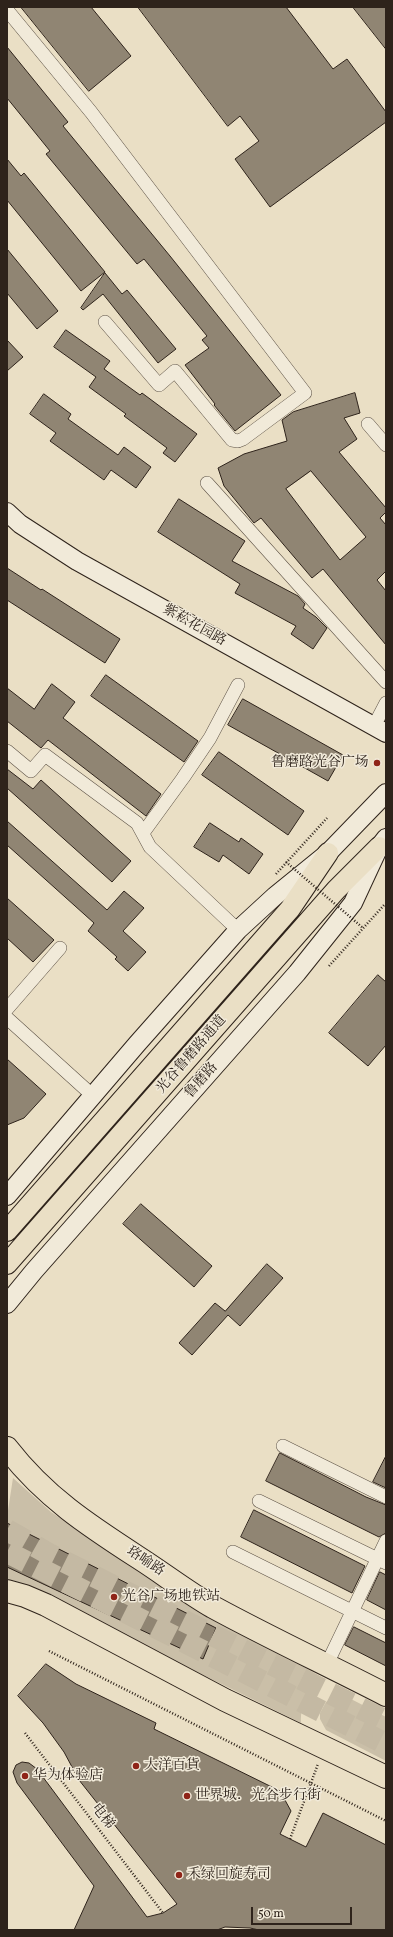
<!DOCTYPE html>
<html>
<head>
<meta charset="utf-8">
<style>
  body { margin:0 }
  #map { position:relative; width:393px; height:1937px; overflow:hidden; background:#eadfc5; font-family:Vollkorn,serif }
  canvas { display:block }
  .frame { position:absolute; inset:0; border:8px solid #2e231b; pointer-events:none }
  .scale { position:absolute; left:251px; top:1907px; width:101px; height:18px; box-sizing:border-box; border:2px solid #2e231b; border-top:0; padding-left:5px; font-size:12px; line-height:14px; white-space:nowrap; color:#2e231b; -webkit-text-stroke:3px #f1ead9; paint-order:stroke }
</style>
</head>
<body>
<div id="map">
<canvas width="393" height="1937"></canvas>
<div class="frame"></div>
<div class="scale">50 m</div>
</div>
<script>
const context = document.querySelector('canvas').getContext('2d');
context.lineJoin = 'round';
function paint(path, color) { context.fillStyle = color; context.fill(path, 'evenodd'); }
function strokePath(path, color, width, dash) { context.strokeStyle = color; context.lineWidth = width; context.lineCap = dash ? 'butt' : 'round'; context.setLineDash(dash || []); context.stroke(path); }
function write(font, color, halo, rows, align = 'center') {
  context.font = font + ' Vollkorn,"Noto Serif SC",serif'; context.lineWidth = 3; context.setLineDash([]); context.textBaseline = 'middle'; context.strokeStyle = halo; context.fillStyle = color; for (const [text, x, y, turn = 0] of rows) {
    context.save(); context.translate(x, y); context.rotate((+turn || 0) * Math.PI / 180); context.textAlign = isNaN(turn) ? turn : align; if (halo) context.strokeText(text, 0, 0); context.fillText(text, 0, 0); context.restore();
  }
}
paint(new Path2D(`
  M13 1478 51 1512 166 1588 325 1679C309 1689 300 1703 301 1723L7 1579V1517Z
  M336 1696 349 1698 386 1717V1761L326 1730 320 1719V1713L326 1702Z`), '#cabfa8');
const building = new Path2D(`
  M21 7H91L131 56 89 91Z
  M138 7H286L333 69 347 59 386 112V122L270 207 235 159 259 141 240 116 228 126Z
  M353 7H386V49Z
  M7 47 68 122 63 126 170 256 281 395 235 431 214 405 215 404 185 365 209 348 202 340 207 336 144 259 137 264 46 154 50 151 7 98Z
  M7 159 21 176 24 173 105 272 81 291 7 200Z
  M7 249 58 311 37 329 7 293Z
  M105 273 122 294 127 290 176 349 158 363 103 294 83 310 81 308Z
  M66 330 110 361 104 369 140 395 142 393 197 434 175 462 163 453 167 448 124 416 126 414 89 387 96 377 54 347Z
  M7 340 23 357 7 371Z
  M355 393 360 413 344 418 357 439 339 452 386 508V512L380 518 386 525V571L377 580 386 591V645L323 569 312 578 261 518 254 523 224 486 218 468 244 454 287 441 282 420 293 412ZM311 471 366 537 340 560 286 489Z
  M44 394 71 414 68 419 118 455 124 447 151 467 136 488 111 470 104 480 50 441 56 433 30 414Z
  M179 499 245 541 232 561 298 596 305 604 303 608 316 617 327 628 313 649 291 634 296 626 235 593 240 584 158 532Z
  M7 568 41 590 42 589 120 639 105 663 7 600Z
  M106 675 198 741 184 762 91 696Z
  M52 684 75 702 63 718 161 794 146 816 48 740 41 748 7 721V688L34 709Z
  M243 699 343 755 328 781 228 725Z
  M219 752 304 811 288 835 202 775Z
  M7 769 33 789 41 780 131 861 112 882 7 788Z
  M7 821 107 910 124 891 144 908 123 931 146 952 128 971 115 959 117 957 88 931 94 923 7 845Z
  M210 823 239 842 241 838 263 854 249 874 223 855 219 862 194 847Z
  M7 898 54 940 33 962 7 938Z
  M378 975 386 982V1045L368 1066 329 1033Z
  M7 1059 46 1094 24 1118 7 1125Z
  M141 1204 212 1266 194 1287 123 1224Z
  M267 1264 283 1278 240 1326 228 1315 192 1355 179 1343 215 1303 225 1311Z
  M280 1453 366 1497 386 1505V1533L379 1537 266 1481Z
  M386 1456V1488L373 1482Z
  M254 1510 365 1566 352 1593 241 1537Z
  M7 1523 216 1628 203 1659 7 1567Z
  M380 1572 386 1575V1610L367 1600Z
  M354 1627 386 1643V1666L345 1645Z
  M46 1664 76 1684 156 1723 154 1729 280 1791 291 1811 280 1834 306 1847 323 1813 386 1845V1930H259L250 1928 225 1927 217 1930H74L94 1886 17 1783 13 1772 16 1765 22 1762 29 1763 37 1769 147 1917 163 1913 177 1904 79 1780 64 1752 43 1723 18 1696Z`);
paint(building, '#908573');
strokePath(building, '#2e231b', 1);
strokePath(new Path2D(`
  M7 1530 49 1554 386 1721
  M7 1552 386 1744`), '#c4b9a3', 22, [22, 11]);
const street = new Path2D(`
  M7 10 91 112 305 393 243 439 238 441 232 440 175 371 159 385 105 322
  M368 424 386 445
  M207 483 386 682
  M374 726 386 703
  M7 751 31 771 45 755 137 823 150 847 238 930
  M143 833 183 778 210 738 238 685
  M7 1009 60 948
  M7 1018 92 1095
  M283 1446 386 1497
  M259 1501 386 1563
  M233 1552 386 1628
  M327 1664 386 1541`);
const secondary = new Path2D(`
  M7 512 20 524 77 561 386 733
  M7 1196 137 1044 238 930 275 896 328 853 386 793
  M7 1304 34 1271 297 973 353 903 379 847 386 838`);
const primary = new Path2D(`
  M7 1231 290 909 328 853
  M7 1264 336 890 379 847`);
const highway = new Path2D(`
  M7 1448C45 1497 88 1525 139 1558 164 1574 187 1592 213 1607 270 1638 328 1665 386 1695
  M7 1591 25 1596 46 1605 225 1700 386 1777`);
strokePath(street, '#5d5246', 14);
strokePath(secondary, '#2e231b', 20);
strokePath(primary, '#2e231b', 22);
strokePath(highway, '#2e231b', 24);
strokePath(new Path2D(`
  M276 874 327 818
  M329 966 385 904
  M49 1651 386 1821
  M25 1733 163 1913
  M290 1839 318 1764`), '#2e231b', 2.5, [1, 2]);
strokePath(street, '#f1ead9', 13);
strokePath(secondary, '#f1ead9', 18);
strokePath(primary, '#eadfc5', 20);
strokePath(highway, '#eadfc5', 22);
strokePath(new Path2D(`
  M286 862 363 928`), '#2e231b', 2.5, [1, 2]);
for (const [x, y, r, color] of [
  [377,763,4,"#8f2418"],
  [114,1597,4,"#8f2418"],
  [136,1766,4,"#8f2418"],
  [25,1776,4,"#8f2418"],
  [187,1796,4,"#8f2418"],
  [179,1875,4,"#8f2418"]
]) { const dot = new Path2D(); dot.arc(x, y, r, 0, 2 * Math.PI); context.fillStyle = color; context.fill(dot); strokePath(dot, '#f1ead9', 1.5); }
write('14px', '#2e231b', '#f1ead9', [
  ["紫菘花园路",194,626,29],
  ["光谷鲁磨路通道",192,1055,-49],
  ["鲁磨路",202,1081,-49],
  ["珞喻路",145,1562,33],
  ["电梯",102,1817,52]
]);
write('14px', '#2e231b', '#f1ead9', [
  ["鲁磨路光谷广场",369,763,"right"],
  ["光谷广场地铁站",122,1597],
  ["大洋百貨",144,1766],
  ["华为体验店",33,1776],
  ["世界城．光谷步行街",195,1796],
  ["禾绿回旋寿司",187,1875]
], 'left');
</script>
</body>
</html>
